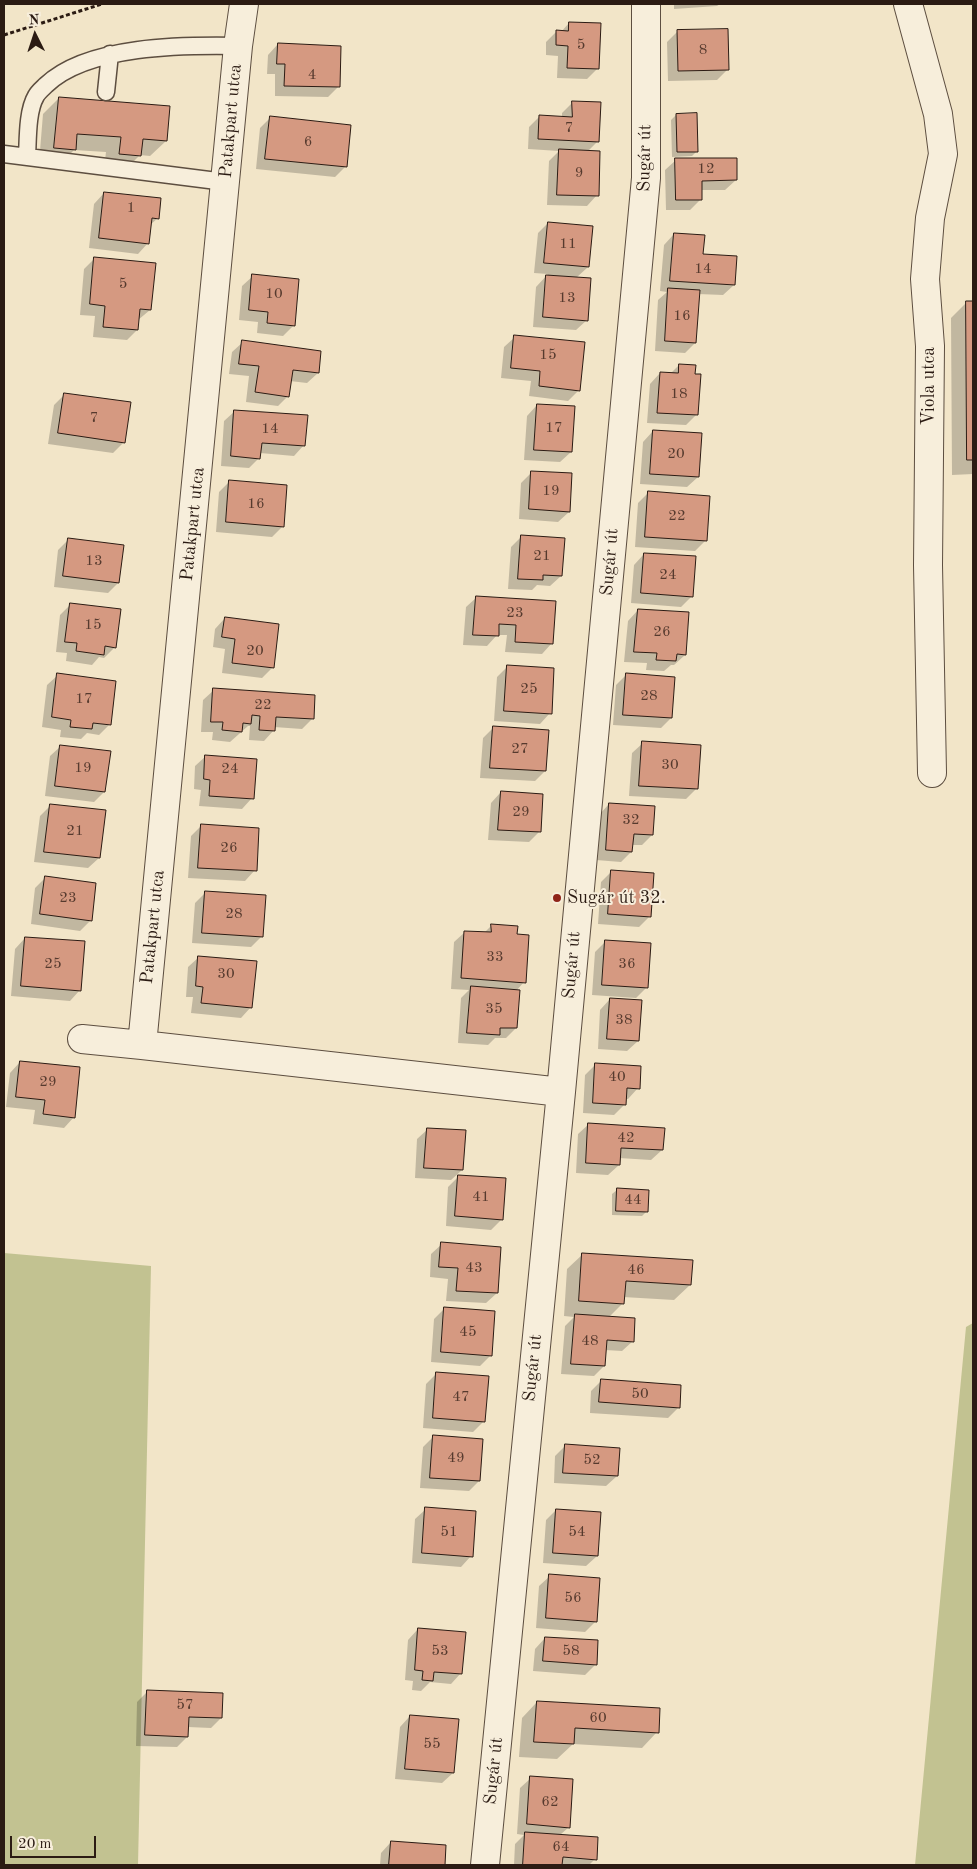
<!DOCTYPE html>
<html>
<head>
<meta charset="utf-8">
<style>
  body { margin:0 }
  #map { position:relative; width:977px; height:1869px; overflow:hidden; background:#f2e5c8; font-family:"Old Standard TT",serif }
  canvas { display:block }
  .frame { position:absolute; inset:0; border:5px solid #2b1b13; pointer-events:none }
  .north { position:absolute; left:10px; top:10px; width:50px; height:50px; -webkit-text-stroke:4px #f7eedb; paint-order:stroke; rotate:356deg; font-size:14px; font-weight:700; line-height:20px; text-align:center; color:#2b1b13 }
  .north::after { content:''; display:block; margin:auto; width:18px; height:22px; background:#2b1b13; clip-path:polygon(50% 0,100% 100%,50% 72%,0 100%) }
  .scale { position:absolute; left:10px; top:1836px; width:86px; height:22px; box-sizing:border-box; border:2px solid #2b1b13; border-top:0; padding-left:6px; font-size:15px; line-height:18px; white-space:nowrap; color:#2b1b13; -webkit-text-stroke:4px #f7eedb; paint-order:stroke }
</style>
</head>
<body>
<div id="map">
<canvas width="977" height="1869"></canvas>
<div class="frame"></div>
<div class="north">N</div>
<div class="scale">20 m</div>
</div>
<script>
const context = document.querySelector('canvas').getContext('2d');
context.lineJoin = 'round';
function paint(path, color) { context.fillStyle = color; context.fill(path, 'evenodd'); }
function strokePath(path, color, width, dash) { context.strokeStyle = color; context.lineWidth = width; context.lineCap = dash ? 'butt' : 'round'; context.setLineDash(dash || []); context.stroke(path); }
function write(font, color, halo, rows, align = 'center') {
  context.font = font + ' "Old Standard TT",serif'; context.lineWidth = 4; context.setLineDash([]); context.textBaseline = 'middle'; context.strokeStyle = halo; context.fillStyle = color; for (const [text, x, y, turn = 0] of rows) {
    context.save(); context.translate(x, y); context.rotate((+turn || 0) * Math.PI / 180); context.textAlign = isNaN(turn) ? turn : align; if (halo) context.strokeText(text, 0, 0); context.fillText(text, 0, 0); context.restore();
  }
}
paint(new Path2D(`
  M4 1253 151 1266 138 1865H4Z
  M973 1323V1865H915L966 1327Z`), '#c2c291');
paint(new Path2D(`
  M674 4H720L717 6 674 9Z
  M569 23 598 68 587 79 557 78 558 56 546 55V42L557 31 561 32Z
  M677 32 728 69 717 80 668 81 667 42Z
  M278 44 338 87 328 97 275 96V74H267L268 55Z
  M59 98 166 141 150 156 140 155 124 171 104 169 106 152 74 150 59 165 39 163 43 114Z
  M573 102 598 141 587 152 597 195 587 206 547 205 549 161 559 151 528 149 529 127 539 117 562 118V113Z
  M676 115 697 151 692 156 672 157 671 120Z
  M270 118 346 166 335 177 256 169 260 128Z
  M676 160 736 180 725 190H701V199L690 210H666L665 170Z
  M104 193 158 218 150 225 148 243 138 254 89 248 94 204Z
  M548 223 588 267 576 278 587 320 576 330 533 327 536 287 548 274 534 273 538 233Z
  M674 234 702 256 734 285 723 295 698 294 695 343 685 353 655 351 658 300 667 292 660 291 664 245Z
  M95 258 150 310 138 320 137 330 127 340 93 337 95 316 80 315 84 269Z
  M253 276 294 325 283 336 257 333 258 322 239 320 242 286Z
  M967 302 973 303V474L952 475 951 318Z
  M515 337 579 390 568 401 529 396 531 381 501 378 504 347Z
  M243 342 318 373 307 383 290 381 288 396 278 406 246 402 249 376 229 374 232 352Z
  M679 365 697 414 686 425 647 423 650 384 660 373 670 374Z
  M65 394 124 442 113 453 48 444 54 405Z
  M537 405 571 452 560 462 524 460 527 416Z
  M235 411 304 445 294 456 260 453 259 458 249 468 221 466 224 421Z
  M653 431 698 477 687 487 640 484 643 442Z
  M532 472 569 512 558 522 519 519 521 483Z
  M230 481 286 486 282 527 272 537 216 532 219 492Z
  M648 493 706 540 695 551 635 547 638 503Z
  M522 536 561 576 550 586 537 585 532 590 508 589 511 547Z
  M69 539 118 583 108 593 54 587 58 550Z
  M644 554 692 596 681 607 631 603 634 565Z
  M477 597 552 643 542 654 505 652 507 635H497L487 646 463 645 466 607Z
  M71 604 115 647 104 658 99 657 92 665 66 661 67 653 56 652 60 615Z
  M638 610 685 655 674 665H671L664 671 646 670 647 663 624 662 628 621Z
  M225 618 273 667 262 678 222 673 225 649 213 647 215 629Z
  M508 666 550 713 540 724 494 721 497 677Z
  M58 675 110 724 99 735 87 733 81 739 60 737 61 730 42 727 47 685Z
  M626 675 671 718 661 728 613 725 616 685Z
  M214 690 312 719 302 729 274 727V730L264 741 249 740 250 726H248L230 742 212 740 213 732H201L203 700Z
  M494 727 545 771 535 781 480 778 483 738Z
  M643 743 696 789 686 799 629 796 632 753Z
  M61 746 104 792 94 802 45 796 50 756Z
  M206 756 252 798 242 809 199 806 201 790 194 789 195 766Z
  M501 792 539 832 529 842 488 840 491 803Z
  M609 804 652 835 642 845H632L631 852 621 862 596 860 599 815Z
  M51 805 99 858 88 868 34 862 40 816Z
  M201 826 255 870 245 881 188 878 191 836Z
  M612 871 649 917 639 927 598 924 601 882Z
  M46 877 91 920 80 931 31 924 35 888Z
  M206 892 261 937 251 947 192 943 195 903Z
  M492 925 516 935 524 982 516 991V1028L506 1038H495L488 1045 458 1043 461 998 469 990 451 989 454 942 465 932 484 933Z
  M25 938 80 990 70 1001 11 996 15 949Z
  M606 941 647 987 636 998 592 995 595 952Z
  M199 957 251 1007 241 1018 191 1013 193 997H186L188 967Z
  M610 999 638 1041 627 1051 598 1049 600 1010Z
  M20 1062 74 1117 64 1128 33 1124 35 1110 6 1107 10 1073Z
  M596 1064 638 1088 628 1099H625L624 1105 614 1115 583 1113 585 1075Z
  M589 1124 662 1150 651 1160 619 1158V1165L608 1175 576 1173 578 1134Z
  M428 1129 462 1170 451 1180 415 1178 417 1139Z
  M459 1176 502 1219 491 1230 446 1226 448 1187Z
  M617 1190 647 1211 642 1216 612 1215V1194Z
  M442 1244 497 1293 486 1303 446 1301 448 1279 430 1277 431 1254Z
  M583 1254 690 1285 674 1300 623 1297V1303L608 1318 633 1341 622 1351 605 1350 604 1366 594 1376 561 1374 565 1326 574 1317 564 1316 567 1269Z
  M444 1309 491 1355 480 1366 431 1362 434 1319Z
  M437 1373 484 1421 473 1432 423 1428 426 1384Z
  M602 1380 678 1408 668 1418 590 1413 591 1391Z
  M433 1437 479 1481 469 1491 420 1488 423 1447Z
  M566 1445 617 1476 606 1486 554 1483 555 1456Z
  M426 1509 471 1556 461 1567 412 1563 415 1519Z
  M556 1510 597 1556 586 1566 543 1563 546 1520Z
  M550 1576 596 1621 585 1632 536 1628 539 1586Z
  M418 1629 461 1673 451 1684 430 1682 421 1691 412 1690 413 1681 405 1680 408 1640Z
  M545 1638 595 1665 585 1675 533 1671 535 1649Z
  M147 1692 221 1718 211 1728 188 1727 187 1737 177 1747 136 1746 137 1702Z
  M537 1702 657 1732 642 1748 573 1744 557 1759 519 1757 522 1718Z
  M410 1716 453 1773 442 1783 395 1779 400 1727Z
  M531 1778 569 1827 560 1835 595 1859 589 1865H514L515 1844 524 1835 517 1834 520 1788Z
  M391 1842 445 1847 444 1865H380L381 1853Z`), '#0003');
const building = new Path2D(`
  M569 22 601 23 599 69 567 68 568 46 556 45V30L568 31Z
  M728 29 729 70 678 71 677 30Z
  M278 43 341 46 340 87 284 86 285 64H277Z
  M59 97 170 106 167 141 143 139 141 156 119 154 121 137 77 134 76 150 54 148Z
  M572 101 601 102 599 142 538 139 539 115 572 117Z
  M697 113 698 152H677L676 114Z
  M270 116 351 125 347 167 265 159Z
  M559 149 600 151 599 196 557 195Z
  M675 158H737V180L702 181V200H676Z
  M104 192 161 198 159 219 152 218 149 244 99 238Z
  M548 222 593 226 589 267 544 263Z
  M674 233 705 235 703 254 737 256 735 285 670 281Z
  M94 257 156 263 151 310 140 309 138 330 103 327 105 306 90 304Z
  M252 274 299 279 295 326 267 323 268 312 249 310Z
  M546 275 591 278 588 321 543 317Z
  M668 288 700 290 696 343 665 341Z
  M966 301H973V460H967Z
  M514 335 585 342 580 391 539 386 540 371 511 368Z
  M242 340 321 351 319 373 293 370 289 397 255 392 259 366 239 364Z
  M679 364 696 365 695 374H701L698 415 657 413 660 372 678 373Z
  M64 393 131 402 125 443 58 433Z
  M537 404 575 406 572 452 534 450Z
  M234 410 308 415 305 446 262 443 260 459 231 456Z
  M653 430 702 433 699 477 650 474Z
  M531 471 572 473 570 512 529 509Z
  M229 480 287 485 284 527 226 522Z
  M648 491 710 496 707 541 645 537Z
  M521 535 565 538 562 576 543 575V580L518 579Z
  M68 538 124 545 119 583 63 576Z
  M644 553 696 556 693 597 641 593Z
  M476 596 556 601 553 644 515 642 516 625 499 624V636L473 635Z
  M70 603 121 609 116 648 105 646 104 655 76 651 77 643 65 642Z
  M638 609 689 612 686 655 677 654 676 661 656 660 657 653 634 652Z
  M225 617 279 624 274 668 232 663 235 639 222 637Z
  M507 665 554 668 552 714 504 711Z
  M57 673 116 681 111 725 93 723 92 729 70 727 71 720 52 717Z
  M626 673 675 677 672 718 623 715Z
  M213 688 315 695 314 719 276 717 275 731 259 730 260 716 252 715 251 724 243 723 242 732 222 730 223 722H211Z
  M493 726 549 730 546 771 490 768Z
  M642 741 701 745 698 789 639 786Z
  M60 745 111 751 105 792 55 786Z
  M205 755 257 759 254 799 209 796 210 780 204 779Z
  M501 791 543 794 541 832 498 830Z
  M609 803 655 806 653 835 634 834 632 852 606 850Z
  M50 804 106 810 100 858 44 852Z
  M201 824 259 828 257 871 198 868Z
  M611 870 654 873 651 917 608 914Z
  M45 876 96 883 92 921 40 914Z
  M205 891 266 895 263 937 202 933Z
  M491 924 518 926 517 934 529 935 526 983 461 978 464 931 491 932Z
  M25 937 85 941 81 991 21 986Z
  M605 940 651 943 648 988 602 985Z
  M198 956 257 961 252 1008 201 1003 203 987 196 986Z
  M471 986 520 990 517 1028H500V1035L467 1033Z
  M610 998 642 1000 639 1041 607 1039Z
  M20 1061 80 1067 75 1118 43 1114 45 1100 16 1097Z
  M595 1063 641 1066 640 1089 627 1088 626 1105 593 1103Z
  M588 1123 665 1128 663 1150 621 1148 620 1165 586 1163Z
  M427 1128 466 1130 463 1170 424 1168Z
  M458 1175 506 1178 503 1220 455 1216Z
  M617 1188 649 1190 648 1212 616 1211Z
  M441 1242 501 1247 498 1293 456 1291 458 1268 439 1267Z
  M582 1253 693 1260 691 1285 626 1281 624 1304 579 1301Z
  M444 1307 495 1311 492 1356 441 1352Z
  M575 1314 635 1318 634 1342 607 1340 605 1366 571 1364Z
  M436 1372 489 1376 485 1422 433 1418Z
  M601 1379 681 1385 680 1408 599 1402Z
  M433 1435 483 1439 480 1481 430 1478Z
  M565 1444 620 1448 618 1476 563 1473Z
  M425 1507 476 1511 473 1557 422 1553Z
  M556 1509 601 1512 598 1556 553 1553Z
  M549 1574 600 1578 597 1622 546 1618Z
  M418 1628 466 1632 462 1674 434 1672 433 1681 422 1680 423 1671 415 1670Z
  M545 1637 598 1640 597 1665 543 1661Z
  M147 1690 223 1693 222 1718 189 1717 188 1737 145 1735Z
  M537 1701 660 1708 659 1733 575 1728 574 1744 534 1742Z
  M410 1715 459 1719 454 1773 405 1769Z
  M530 1776 573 1779 570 1828 527 1824Z
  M525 1832 598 1837 597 1860 563 1857 562 1865H523Z
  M391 1841 446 1845 445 1865H389Z`);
paint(building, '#d59981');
strokePath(building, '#2b1b13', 1);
const service = new Path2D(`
  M106 92 110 54
  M4 154 225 182
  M27 157C28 140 27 111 36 96 38 92 43 88 46 85 88 45 183 45 238 46`);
const minor = new Path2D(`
  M244 4 238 46 142 1045 561 1092
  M908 4 938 114 943 154 930 218 925 279 930 346 928 565 932 773
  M82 1039 142 1045
  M485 1865 561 1092 646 178V4`);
strokePath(service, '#5d4e40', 19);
strokePath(minor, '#5d4e40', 30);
strokePath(new Path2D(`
  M4 35 102 4`), '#2b1b13', 3, [4, 2.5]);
strokePath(service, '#f7eedb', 16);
strokePath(minor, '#f7eedb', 28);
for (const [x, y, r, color] of [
  [557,898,5,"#8f2418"]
]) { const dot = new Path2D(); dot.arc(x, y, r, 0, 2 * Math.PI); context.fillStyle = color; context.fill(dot); strokePath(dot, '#f7eedb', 2); }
write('15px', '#563a2e', null, [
  ["5",581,45],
  ["8",703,50],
  ["4",312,75],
  ["7",569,128],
  ["6",308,142],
  ["12",706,169],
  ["9",579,173],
  ["1",131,208],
  ["11",568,244],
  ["14",703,269],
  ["5",123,284],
  ["10",274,294],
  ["13",567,298],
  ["16",682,316],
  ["15",548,355],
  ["18",679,394],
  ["7",94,418],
  ["17",554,428],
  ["14",270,429],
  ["20",676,454],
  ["19",551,491],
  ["16",256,504],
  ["22",677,516],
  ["21",542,556],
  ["13",94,561],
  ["24",668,575],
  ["23",515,613],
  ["15",93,625],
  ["26",662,632],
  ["20",255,651],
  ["25",529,689],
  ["28",649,696],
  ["17",84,699],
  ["22",263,705],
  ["27",520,749],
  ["30",670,765],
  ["19",83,768],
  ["24",230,769],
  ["29",521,812],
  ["32",631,820],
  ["21",75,831],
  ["26",229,848],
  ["23",68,898],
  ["28",234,914],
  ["33",495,957],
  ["25",53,964],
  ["36",627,964],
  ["30",226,974],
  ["35",494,1009],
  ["38",624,1020],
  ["40",617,1077],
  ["29",48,1082],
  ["42",626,1138],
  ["41",481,1197],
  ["44",633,1200],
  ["43",474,1268],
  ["46",636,1270],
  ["45",468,1332],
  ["48",590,1341],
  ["50",640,1394],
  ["47",461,1397],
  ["49",456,1458],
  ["52",592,1460],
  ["51",449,1532],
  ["54",577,1532],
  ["56",573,1598],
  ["53",440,1651],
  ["58",571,1651],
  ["57",185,1705],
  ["60",598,1718],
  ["55",432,1744],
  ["62",550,1802],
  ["64",561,1847]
]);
write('18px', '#2b1b13', '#f7eedb', [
  ["Patakpart utca",231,121,-85],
  ["Sugár út",645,158,-89],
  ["Viola utca",929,386,-90],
  ["Patakpart utca",193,524,-84],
  ["Sugár út",610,562,-85],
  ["Patakpart utca",153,927,-84],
  ["Sugár út",572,965,-85],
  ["Sugár út",533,1368,-84],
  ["Sugár út",494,1771,-84]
]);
write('18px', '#2b1b13', '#f7eedb', [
  ["Sugár út 32.",567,898]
], 'left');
</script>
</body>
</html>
